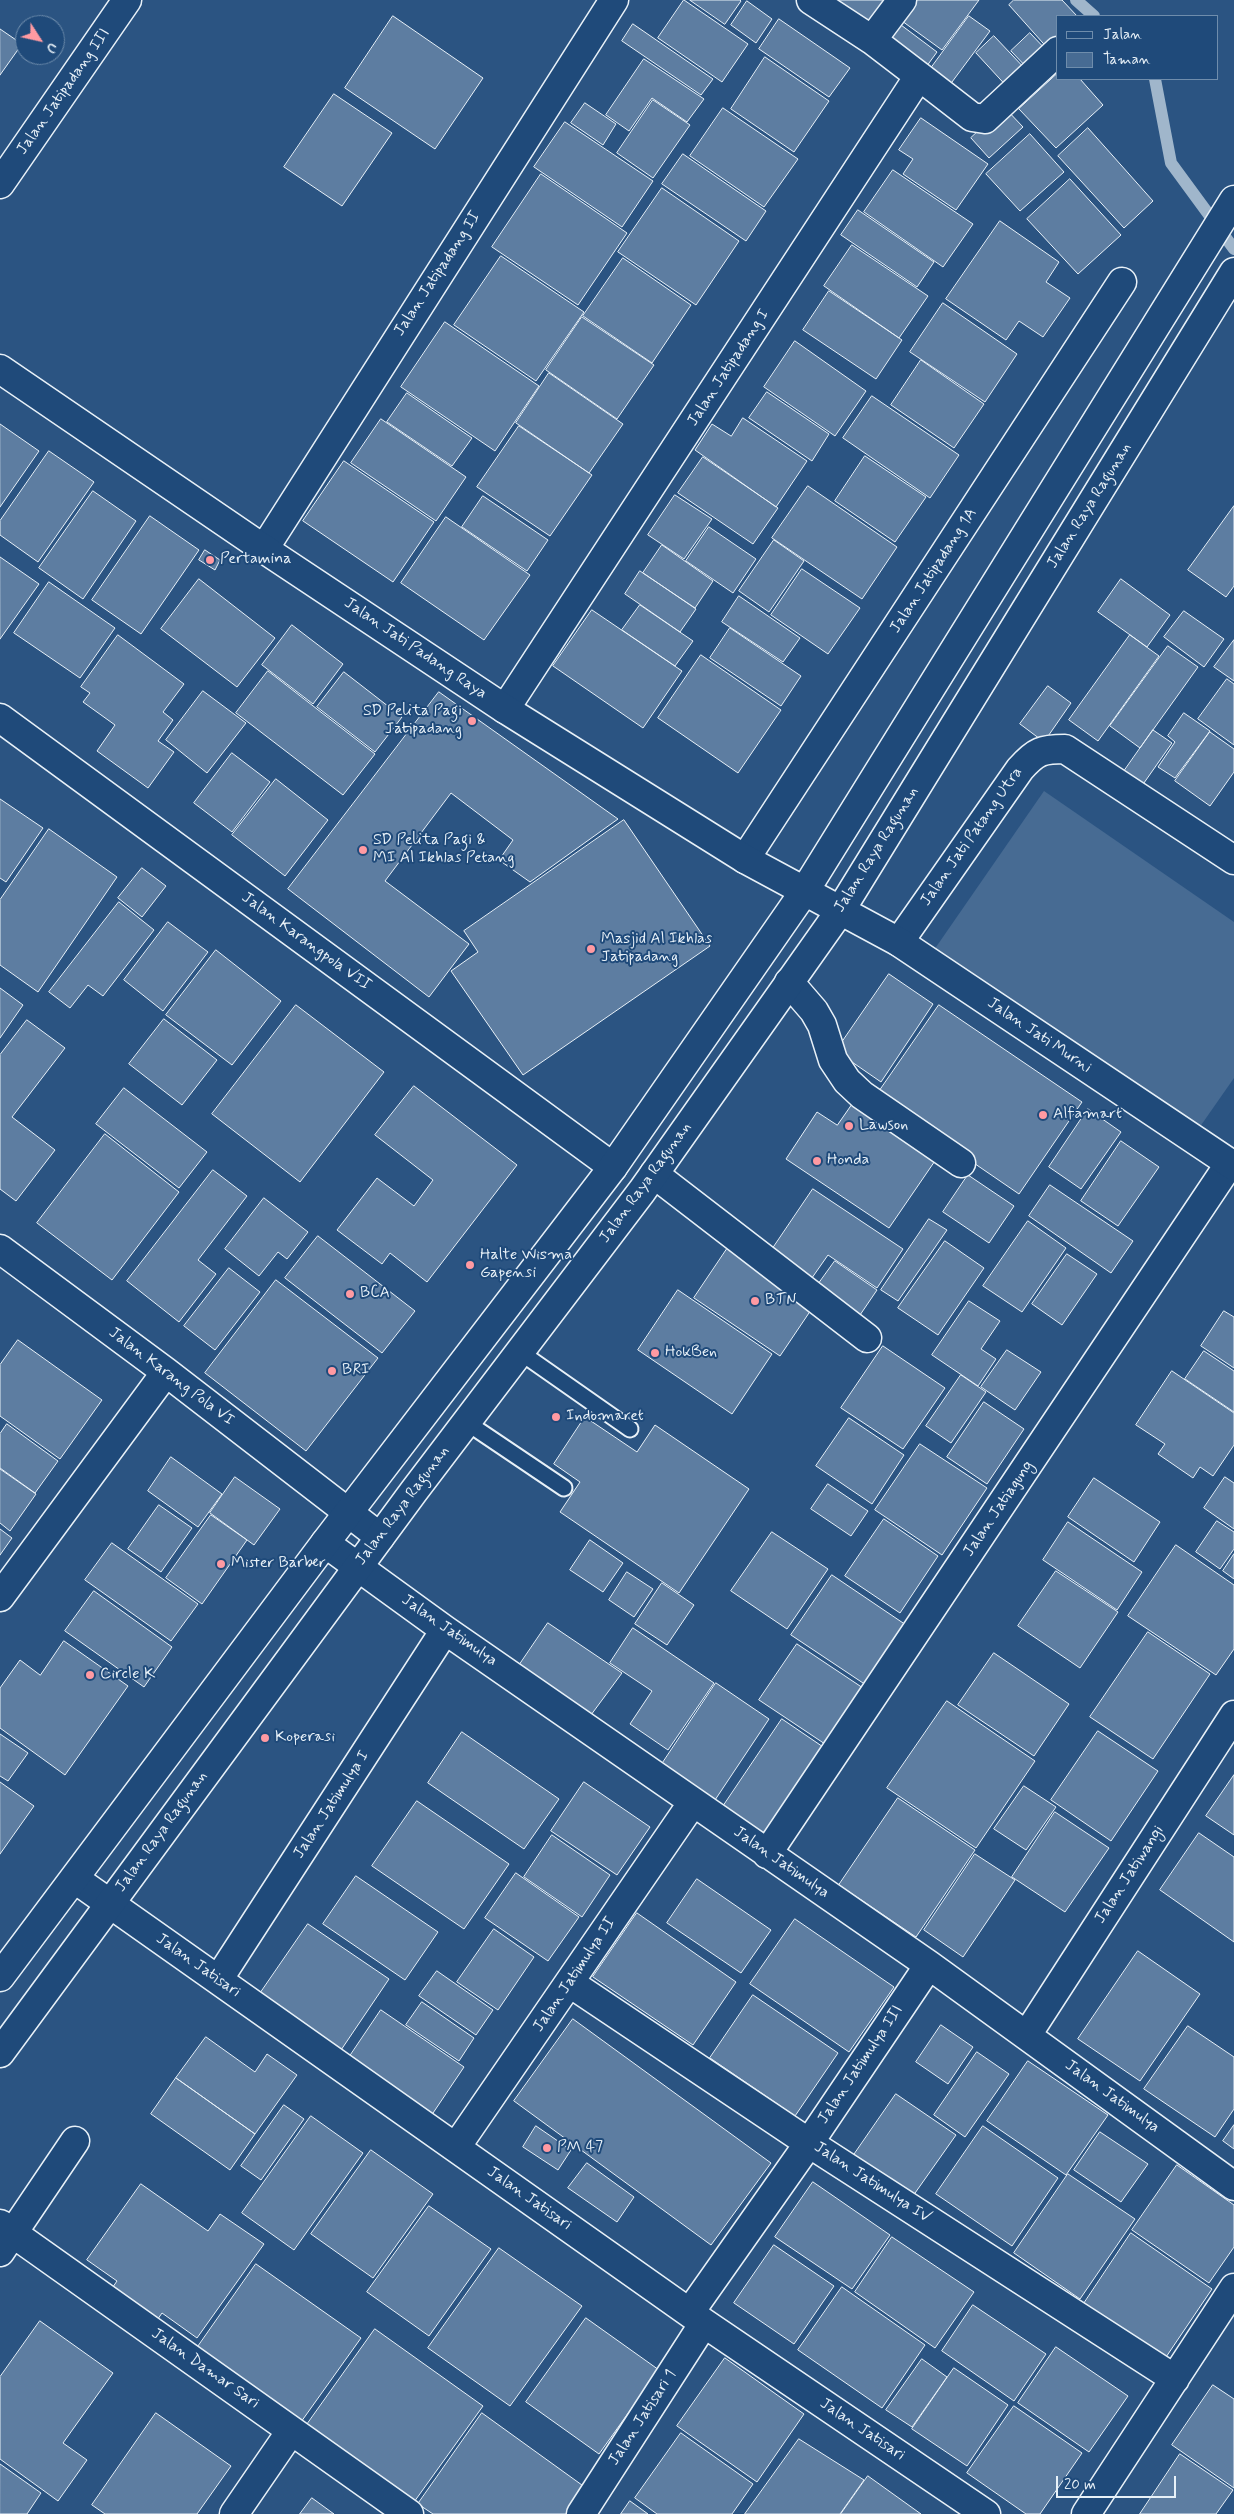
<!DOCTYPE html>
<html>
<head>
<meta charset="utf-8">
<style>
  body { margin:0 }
  #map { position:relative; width:1234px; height:2514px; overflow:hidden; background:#2b5482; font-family:Mynerve,sans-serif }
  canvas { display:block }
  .legend { position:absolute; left:1056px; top:15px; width:162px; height:65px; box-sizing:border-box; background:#1f4a7a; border:1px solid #6f8dac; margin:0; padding:6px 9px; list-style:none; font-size:15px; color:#e8f1f8 }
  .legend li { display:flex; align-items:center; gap:10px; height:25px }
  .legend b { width:25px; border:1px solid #6f8dac }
  .north { position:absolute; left:15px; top:15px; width:50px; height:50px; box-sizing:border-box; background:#1f4a7a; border:1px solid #6f8dac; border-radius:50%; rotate:125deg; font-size:14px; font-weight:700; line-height:20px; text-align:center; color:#e8f1f8 }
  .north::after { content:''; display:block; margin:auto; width:18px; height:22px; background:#ff9aa2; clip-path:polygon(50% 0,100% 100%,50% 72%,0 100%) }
  .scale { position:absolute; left:1056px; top:2476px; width:120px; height:22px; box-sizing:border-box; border:2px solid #e8f1f8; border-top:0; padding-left:6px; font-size:15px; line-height:18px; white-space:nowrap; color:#e8f1f8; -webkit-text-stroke:4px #1f4a7a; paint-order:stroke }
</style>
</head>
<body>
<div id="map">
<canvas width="1234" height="2514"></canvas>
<ul class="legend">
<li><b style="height:6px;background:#1f4a7a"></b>Jalan</li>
<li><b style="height:14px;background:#476b93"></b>Taman</li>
</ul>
<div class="north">U</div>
<div class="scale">20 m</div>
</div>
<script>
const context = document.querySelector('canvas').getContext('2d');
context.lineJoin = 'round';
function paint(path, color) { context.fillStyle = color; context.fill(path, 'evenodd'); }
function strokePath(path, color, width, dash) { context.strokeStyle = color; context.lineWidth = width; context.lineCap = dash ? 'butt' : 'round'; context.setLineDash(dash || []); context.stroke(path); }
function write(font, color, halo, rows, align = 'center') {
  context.font = font + ' Mynerve,sans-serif'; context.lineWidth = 4; context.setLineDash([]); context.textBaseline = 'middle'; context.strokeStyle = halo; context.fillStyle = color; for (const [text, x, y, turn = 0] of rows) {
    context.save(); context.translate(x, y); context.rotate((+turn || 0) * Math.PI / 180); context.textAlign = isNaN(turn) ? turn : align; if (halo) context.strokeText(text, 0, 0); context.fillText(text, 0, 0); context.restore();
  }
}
paint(new Path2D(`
  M1044 791 1234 922V1078L1197 1131 934 950Z`), '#476b93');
strokePath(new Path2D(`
  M1076 0 1094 16
  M1155 79 1171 163 1234 249`), '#a0b6cb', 12);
const building = new Path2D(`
  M684 0 748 44 722 82 658 38Z
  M690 0H740L741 1 725 24Z
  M832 0H893L871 29Z
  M917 0H979L942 50 902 21Z
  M1014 0H1062L1077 16H1058V47L1051 52 1009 5Z
  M747 1 772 19 756 43 731 25Z
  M393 16 483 78 435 149 345 88Z
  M969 16 990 31 949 86 929 71Z
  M779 19 850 68 829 97 759 49Z
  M633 24 713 79 701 95 622 41Z
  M901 25 937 52 921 74 885 48Z
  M0 29 22 44 0 75Z
  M1030 33 1050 54 1031 72 1011 51Z
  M994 36 1029 73 1011 91 976 53Z
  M765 57 829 101 794 152 731 109Z
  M644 59 704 99 687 122 652 98 629 131 606 115Z
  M1058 73V79H1080L1103 105 1056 148 1019 109Z
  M334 94 392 133 342 206 284 167Z
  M653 100 690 125 653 178 617 153Z
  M585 103 616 124 603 145 571 123Z
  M1004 107 1023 127 989 158 971 138Z
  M723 108 798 159 764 207 690 156Z
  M921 118 988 164 956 210 903 174 913 159 899 150Z
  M565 122 653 181 622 227 534 167Z
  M1088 128 1153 201 1124 228 1058 156Z
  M1030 134 1064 172 1020 211 986 174Z
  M683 154 766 211 746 241 662 184Z
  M893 170 973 224 943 267 864 212Z
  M541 174 627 233 578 305 492 247Z
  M1070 179 1121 235 1078 274 1027 219Z
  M662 188 739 241 696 305 618 252Z
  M858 210 934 262 917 287 841 235Z
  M1000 221 1059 262 1046 282 1070 298 1043 337 1019 321 1006 340 946 299Z
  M852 245 928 296 899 338 824 286Z
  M501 256 584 312 536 381 454 325Z
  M623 258 691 305 652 363 583 316Z
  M829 291 902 340 876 379 803 330Z
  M943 303 1017 354 985 402 910 352Z
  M582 317 654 365 617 419 546 370Z
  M445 322 539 386 495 451 401 387Z
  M795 341 866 391 835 436 764 387Z
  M921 360 984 404 954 448 891 405Z
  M549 373 623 424 589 473 516 423Z
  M767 392 829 434 812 461 749 418Z
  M407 393 472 438 452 466 387 422Z
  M872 396 959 455 930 498 843 438Z
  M743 418 807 461 776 507 695 450 712 424 731 436Z
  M381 419 466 477 436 521 351 463Z
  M0 424 39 451 0 507Z
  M519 426 592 475 550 536 477 487Z
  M49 451 94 482 38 562 0 535V521Z
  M865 456 926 497 895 542 835 501Z
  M703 457 778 508 753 544 678 493Z
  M344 461 434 522 393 582 303 521Z
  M808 486 897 547 862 599 772 538Z
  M93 491 136 521 83 599 39 568Z
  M675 495 712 519 684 559 648 535Z
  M483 496 548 540 527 571 462 527Z
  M1234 506V586L1226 597 1188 570Z
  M150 516 199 550 141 634 92 600Z
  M446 517 530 575 484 640 401 583Z
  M709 527 756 559 733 593 686 561Z
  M774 540 804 561 769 612 739 591Z
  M662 545 713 581 695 608 643 573Z
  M205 550 220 560 215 570 199 560Z
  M0 557 39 584 0 639Z
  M802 569 860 608 828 654 771 615Z
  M640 571 696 609 680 632 625 594Z
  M199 579 275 638 237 687 161 629Z
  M1121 579 1170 615 1147 647 1098 612Z
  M49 582 115 628 80 678 14 633Z
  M739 596 800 638 783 662 722 622Z
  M640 605 693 641 675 666 622 630Z
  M592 610 682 671 643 728 553 666Z
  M1184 611 1224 639 1204 667 1164 637Z
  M292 625 343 664 313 704 262 665Z
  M730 628 801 676 781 706 710 658Z
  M118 635 184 684 163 712 173 720 158 741 174 752 148 788 97 751 115 725 83 702 90 693 81 687Z
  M1130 635 1159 656 1098 741 1069 720Z
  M1234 640V681L1214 667Z
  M1168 646 1198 667 1140 748 1110 726Z
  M701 655 781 710 738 773 658 718Z
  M268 671 375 754 343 795 236 713Z
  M344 672 402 717 375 752 317 707Z
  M1227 679 1234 684V745L1198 719Z
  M1048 686 1071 703 1044 742 1020 724Z
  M203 691 246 723 207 773 166 740Z
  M439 692 618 819 530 882 499 860 513 840 451 793 385 881 469 944 429 997 288 889Z
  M1184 713 1210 731 1175 778 1158 767 1175 742 1168 736Z
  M1153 730 1172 743 1139 790 1120 777Z
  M1210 732 1234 749V772L1210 806 1175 781Z
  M232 753 270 782 232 832 194 803Z
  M276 779 328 820 285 876 232 835Z
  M0 799 43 828 6 882 0 878Z
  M624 820 710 946 523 1075 451 971 478 952 464 931Z
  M49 829 117 877 38 992 0 965V900Z
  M142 868 166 886 142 917 118 898Z
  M119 902 154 930 103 996 88 985 70 1008 49 992Z
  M168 922 208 952 163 1011 124 980Z
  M216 950 281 1001 232 1065 166 1015Z
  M889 974 933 1004 881 1082 836 1051Z
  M0 988 23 1005 0 1038Z
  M296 1005 384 1072 300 1182 212 1114Z
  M939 1005 1082 1102 1019 1194 876 1096Z
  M164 1019 217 1060 182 1105 129 1064Z
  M27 1020 65 1048 12 1117 55 1150 16 1201 0 1189V1055Z
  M414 1086 517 1165 427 1282 390 1253 382 1264 337 1230 377 1178 414 1206 433 1180 375 1135Z
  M124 1088 207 1152 179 1188 96 1124Z
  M856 1099 939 1155 889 1228 786 1159 817 1112 837 1125Z
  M1088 1109 1121 1132 1081 1189 1049 1167Z
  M105 1134 179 1192 112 1280 37 1223Z
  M1121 1141 1159 1167 1118 1226 1081 1201Z
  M213 1170 247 1196 198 1260 216 1274 179 1322 127 1281Z
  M968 1175 1014 1206 989 1243 943 1212Z
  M1050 1185 1133 1241 1111 1273 1029 1216Z
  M813 1189 903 1249 877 1288 828 1255 807 1285 767 1257Z
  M264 1198 308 1232 287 1259 278 1252 259 1276 225 1249Z
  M929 1219 947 1230 898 1301 881 1290Z
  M1028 1221 1066 1248 1022 1312 983 1286Z
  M318 1236 415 1311 382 1353 285 1278Z
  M945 1241 984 1268 938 1335 898 1308Z
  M729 1246 815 1304 780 1356 694 1298Z
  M1067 1254 1097 1274 1062 1325 1032 1304Z
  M835 1261 877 1290 860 1315 817 1286Z
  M229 1268 260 1292 215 1350 184 1326Z
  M276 1280 378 1358 306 1451 205 1373Z
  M678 1290 772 1354 732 1414 638 1350Z
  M969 1301 1000 1321 981 1349 996 1359 978 1386 932 1355Z
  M1224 1311 1234 1317V1368L1201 1346Z
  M18 1340 102 1400 60 1459 0 1416V1365Z
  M883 1346 945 1388 903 1449 841 1408Z
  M1007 1350 1041 1372 1015 1410 981 1387Z
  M1204 1351 1234 1371V1412L1185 1379Z
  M1172 1371 1234 1413V1445L1213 1476 1200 1467 1193 1478 1158 1454 1165 1444 1136 1425Z
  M961 1375 986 1392 951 1443 926 1426Z
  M984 1402 1024 1429 987 1484 947 1457Z
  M585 1417 637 1452 655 1425 749 1489 679 1593 560 1512 580 1482 554 1464Z
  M849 1418 904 1455 872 1504 816 1466Z
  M7 1424 58 1461 35 1493 0 1468V1434Z
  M920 1444 987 1488 942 1555 875 1510Z
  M171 1457 222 1494 198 1527 148 1491Z
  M0 1469 36 1494 10 1531 0 1523Z
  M235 1477 280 1509 254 1545 210 1513Z
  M1225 1477 1234 1483V1529L1204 1508Z
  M1094 1478 1160 1522 1134 1562 1068 1517Z
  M828 1484 868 1511 851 1536 811 1509Z
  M159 1505 192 1528 161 1572 128 1549Z
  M211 1515 247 1540 202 1604 166 1578Z
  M884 1519 938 1556 900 1613 845 1576Z
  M1217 1521 1234 1532V1549L1220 1569 1196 1552Z
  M1068 1522 1142 1572 1117 1610 1043 1560Z
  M0 1529 12 1538 0 1555Z
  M772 1532 828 1569 787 1629 731 1591Z
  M590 1540 623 1563 603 1592 570 1570Z
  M112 1543 198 1604 171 1641 85 1580Z
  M1176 1545 1234 1585V1649L1216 1675 1128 1616Z
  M1234 1554V1579L1223 1571Z
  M1056 1571 1118 1612 1080 1668 1018 1626Z
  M627 1572 653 1589 634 1617 609 1600Z
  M832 1575 909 1627 869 1687 791 1635Z
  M662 1583 694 1605 667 1645 635 1624Z
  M94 1591 172 1647 144 1687 65 1631Z
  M548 1623 622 1673 588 1719 516 1670Z
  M633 1628 714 1683 668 1750 630 1724 652 1691 610 1663Z
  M1148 1632 1210 1674 1153 1759 1090 1717Z
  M64 1641 128 1686 65 1775 0 1728V1688L20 1660 40 1675Z
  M797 1644 869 1692 831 1748 759 1700Z
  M994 1653 1069 1704 1034 1756 958 1705Z
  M716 1683 769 1719 709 1809 656 1773Z
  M947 1701 1035 1761 976 1848 887 1788Z
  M782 1719 832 1753 770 1844 720 1811Z
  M1098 1731 1158 1771 1111 1841 1051 1800Z
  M462 1732 559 1799 524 1849 428 1783Z
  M0 1734 28 1753 8 1781 0 1776Z
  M1234 1775V1835L1206 1816Z
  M0 1782 34 1806 0 1854Z
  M584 1782 650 1827 617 1875 551 1831Z
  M1024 1786 1056 1807 1026 1850 994 1829Z
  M898 1798 975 1850 916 1937 839 1885Z
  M417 1801 509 1864 464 1929 372 1866Z
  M1055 1812 1109 1848 1065 1912 1012 1877Z
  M1199 1833 1234 1857V1942L1160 1890Z
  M552 1835 610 1875 582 1917 524 1877Z
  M975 1854 1015 1880 963 1957 924 1930Z
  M516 1873 579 1917 548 1961 485 1918Z
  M356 1876 438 1932 405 1980 323 1924Z
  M697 1879 771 1930 741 1973 667 1923Z
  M637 1913 736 1982 693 2045 593 1977Z
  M795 1919 894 1987 849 2052 750 1984Z
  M308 1924 389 1979 339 2053 257 1998Z
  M494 1929 534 1957 498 2010 457 1982Z
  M1138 1951 1200 1994 1140 2081 1078 2039Z
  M437 1971 493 2010 476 2035 419 1996Z
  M753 1995 838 2053 795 2116 710 2058Z
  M422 2002 474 2038 459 2061 406 2025Z
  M381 2010 464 2067 431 2116 348 2059Z
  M573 2019 771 2163 711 2245 514 2101Z
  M941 2025 973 2047 948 2084 916 2062Z
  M1188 2026 1234 2057V2109L1215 2137 1144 2089Z
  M206 2037 255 2072 267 2054 297 2075 255 2134 176 2078Z
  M977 2052 1009 2074 965 2137 934 2115Z
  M1028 2061 1108 2115 1066 2175 987 2121Z
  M176 2078 255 2134 230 2170 151 2114Z
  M896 2094 956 2135 908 2203 849 2162Z
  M284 2105 304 2119 261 2180 241 2166Z
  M311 2116 363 2153 294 2250 242 2213Z
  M1234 2125V2149L1223 2141Z
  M536 2126 571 2150 558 2170 523 2147Z
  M983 2126 1058 2178 1012 2246 936 2194Z
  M1100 2132 1148 2164 1121 2202 1074 2170Z
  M371 2150 433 2194 373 2278 311 2234Z
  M587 2163 634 2197 617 2222 568 2188Z
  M1177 2165 1234 2205V2247L1209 2283 1132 2230Z
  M1068 2174 1135 2219 1080 2299 1014 2253Z
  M813 2182 890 2235 852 2289 775 2237Z
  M141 2184 208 2231 220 2214 264 2244 197 2338 162 2313 153 2326 108 2294 117 2281 87 2260Z
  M429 2206 491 2249 429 2336 367 2292Z
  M1131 2233 1212 2289 1162 2363 1081 2308Z
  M892 2237 974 2292 935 2348 855 2292Z
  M774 2245 834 2286 794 2344 734 2303Z
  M499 2248 582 2306 510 2406 428 2348Z
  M256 2264 361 2338 301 2422 197 2348Z
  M842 2287 925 2345 882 2408 798 2350Z
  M973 2305 1046 2354 1014 2401 942 2351Z
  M586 2318 659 2370 599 2454 526 2402Z
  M40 2321 113 2373 63 2443 87 2460 58 2501 0 2459V2377Z
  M375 2329 483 2406 409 2509 301 2433Z
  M1056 2347 1128 2396 1089 2452 1018 2403Z
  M725 2358 804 2414 757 2482 677 2426Z
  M922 2359 947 2377 912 2427 886 2410Z
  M954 2368 1008 2405 967 2466 912 2429Z
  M1213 2385 1234 2399V2488L1172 2445Z
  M1014 2406 1082 2453 1040 2514H1026L967 2473Z
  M156 2413 231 2466 197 2514H105L92 2505Z
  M482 2413 593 2493 578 2514H433L418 2504Z
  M681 2433 753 2484 732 2514H657L635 2498Z
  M799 2439 864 2480 840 2514H745Z
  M1180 2454 1233 2490 1216 2514H1140Z
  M0 2464 41 2493 27 2514H0Z
  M868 2476 921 2514H841Z
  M312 2498 334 2514H300Z
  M630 2501 648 2514H621Z`);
paint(building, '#5d7da1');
strokePath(building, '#e8f1f8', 1);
const lane = new Path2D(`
  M520 1352 630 1429
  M466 1422 564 1488`);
const street = new Path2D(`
  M872 40 902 0
  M919 76 972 117 985 119 1058 51
  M0 184 127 0
  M264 549 614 0
  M505 709 919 76 872 40 811 0
  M0 718 613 1167
  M745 859 1122 282
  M899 942 1020 769C1036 751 1042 749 1065 749L1234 860
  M789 982 814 1011 822 1025 833 1060 847 1081 862 1095 961 1163
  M654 1174 867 1338
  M0 1249 166 1372 380 1537
  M325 1543 445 1630 929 1965 1234 2186
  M0 1597 166 1372
  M767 1854 1230 1163
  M75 1879 704 2323 986 2514
  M218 1980 445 1630
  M570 1983 809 2143 1175 2379
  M1027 2035 1234 1715
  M453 2146 463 2137 693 1802
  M0 2224 409 2514
  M0 2252 75 2141
  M690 2312 809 2143 929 1965
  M234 2514 291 2431
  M581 2514 704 2323
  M1086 2514 1234 2288`);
const secondary = new Path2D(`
  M0 369 264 549 505 709 745 859 899 942 1234 1166
  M0 1977 325 1543 613 1167 804 892 1234 200
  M0 2053 414 1491 642 1191 840 911 1234 272`);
strokePath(lane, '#e8f1f8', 19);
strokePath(street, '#e8f1f8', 31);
strokePath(secondary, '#e8f1f8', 31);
strokePath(lane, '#1f4a7a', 15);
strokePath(street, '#1f4a7a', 28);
strokePath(secondary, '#1f4a7a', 28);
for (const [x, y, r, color] of [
  [210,560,5,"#ff9aa2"],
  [472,721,5,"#ff9aa2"],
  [363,850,5,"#ff9aa2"],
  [591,949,5,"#ff9aa2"],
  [1043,1115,5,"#ff9aa2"],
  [849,1126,5,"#ff9aa2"],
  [817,1161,5,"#ff9aa2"],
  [470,1265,5,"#ff9aa2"],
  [350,1294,5,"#ff9aa2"],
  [755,1301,5,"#ff9aa2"],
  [655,1353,5,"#ff9aa2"],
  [332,1371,5,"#ff9aa2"],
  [556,1417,5,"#ff9aa2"],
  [221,1564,5,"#ff9aa2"],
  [90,1675,5,"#ff9aa2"],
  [265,1738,5,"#ff9aa2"],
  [547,2148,5,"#ff9aa2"]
]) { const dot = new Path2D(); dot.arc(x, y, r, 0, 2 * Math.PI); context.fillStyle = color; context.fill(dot); strokePath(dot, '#1f4a7a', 2); }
write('16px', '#e8f1f8', '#1f4a7a', [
  ["Jalan Jatipadang III",64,92,-55],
  ["Jalan Jatipadang II",438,274,-57],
  ["Jalan Jatipadang I",729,368,-57],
  ["Jalan Raya Ragunan",1090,506,-58],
  ["Jalan Jatipadang 1A",934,571,-57],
  ["Jalan Jati Padang Raya",415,649,34],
  ["Jalan Jati Patang Utra",972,837,-55],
  ["Jalan Raya Ragunan",877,850,-58],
  ["Jalan Karangpola VII",306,942,36],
  ["Jalan Jati Murni",1039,1036,34],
  ["Jalan Raya Ragunan",646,1183,-54],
  ["Jalan Karang Pola VI",171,1377,37],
  ["Jalan Raya Ragunan",403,1506,-53],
  ["Jalan Jatiagung",999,1509,-56],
  ["Jalan Jatimulya",449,1631,35],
  ["Jalan Jatimulya I",332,1805,-57],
  ["Jalan Raya Ragunan",162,1832,-54],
  ["Jalan Jatimulya",781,1863,35],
  ["Jalan Jatiwangi",1130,1875,-57],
  ["Jalan Jatisari",198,1966,35],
  ["Jalan Jatimulya II",575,1975,-56],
  ["Jalan Jatimulya III",861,2065,-56],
  ["Jalan Jatimulya",1112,2097,36],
  ["Jalan Jatimulya IV",872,2183,33],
  ["Jalan Jatisari",529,2199,35],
  ["Jalan Damar Sari",205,2369,35],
  ["Jalan Jatisari 1",643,2418,-57],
  ["Jalan Jatisari",862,2430,34]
]);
write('16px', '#e8f1f8', '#1f4a7a', [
  ["Pertamina",220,560],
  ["SD Pelita Pagi",462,712,"right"],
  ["Jatipadang",462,730,"right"],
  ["SD Pelita Pagi &",373,841],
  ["MI Al Ikhlas Petang",373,859],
  ["Masjid Al Ikhlas",601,940],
  ["Jatipadang",601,958],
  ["Alfamart",1053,1115],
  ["Lawson",859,1126],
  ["Honda",827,1161],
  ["Halte Wisma",480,1256],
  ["Gapensi",480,1274],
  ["BCA",360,1294],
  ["BTN",765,1301],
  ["HokBen",665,1353],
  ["BRI",342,1371],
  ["Indomaret",566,1417],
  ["Mister Barber",231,1564],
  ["Circle K",100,1675],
  ["Koperasi",275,1738],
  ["PM 47",557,2148]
], 'left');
</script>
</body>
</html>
